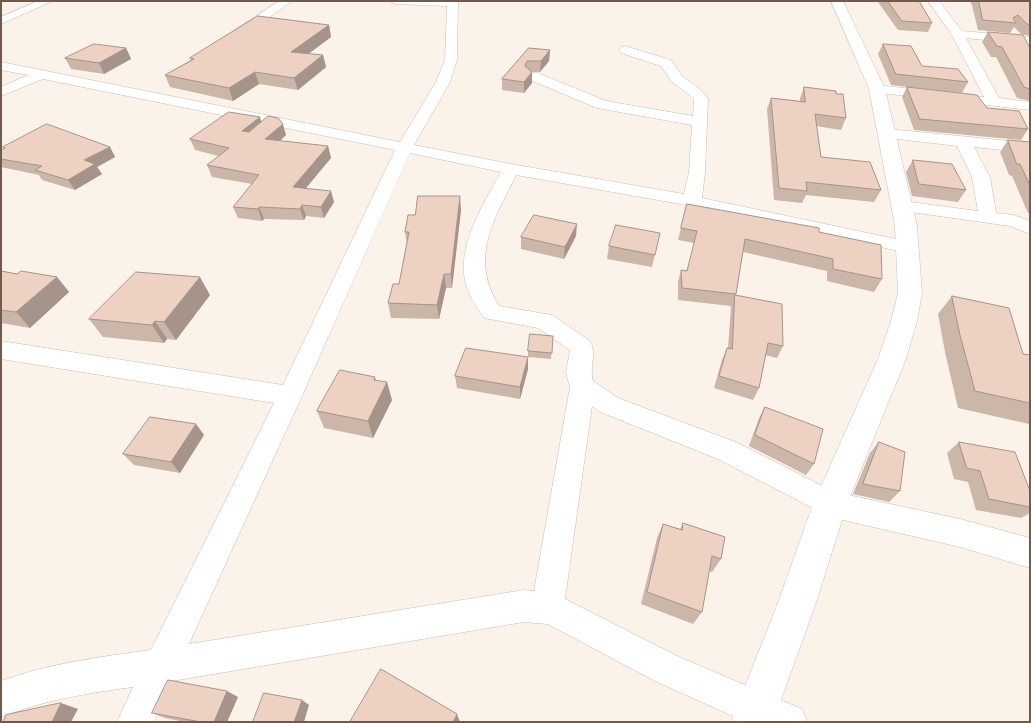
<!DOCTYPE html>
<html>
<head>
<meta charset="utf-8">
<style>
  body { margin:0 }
  #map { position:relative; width:1031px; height:723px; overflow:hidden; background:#fbf3ea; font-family:Barlow,sans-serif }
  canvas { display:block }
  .frame { position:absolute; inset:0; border:2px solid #735a4f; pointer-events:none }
</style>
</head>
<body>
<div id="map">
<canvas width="1031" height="723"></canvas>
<div class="frame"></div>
</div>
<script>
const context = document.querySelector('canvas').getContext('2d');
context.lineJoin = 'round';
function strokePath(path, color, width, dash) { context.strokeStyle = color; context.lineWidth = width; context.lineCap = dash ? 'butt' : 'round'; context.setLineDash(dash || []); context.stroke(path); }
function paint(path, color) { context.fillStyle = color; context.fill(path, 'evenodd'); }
const street = new Path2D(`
  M38 1H53L1 24V17Z
  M279 1H292L240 38H232L230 35 232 32Z
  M390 1H458L457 60 450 82 414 145 511 164 684 194 689 172 692 125 597 108 528 79 526 76 528 73H538L606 101 693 116 694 99 692 97 672 82 661 66 621 53 619 50 621 47 625 46 671 60 682 76 702 91 708 99 705 172 702 198 915 243 918 247 915 251 908 253 692 206 516 175C494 220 469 258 499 306L552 315 590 341C597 353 589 368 593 381L618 398 738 443 834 492 960 519 1030 538V568L960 547 830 517 718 459 600 412 592 406 565 599 679 657 802 709 807 722H746L655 681 557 629 547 624 524 622 172 681 154 722H117L133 687C88 693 44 700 1 717V681C50 663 100 657 151 650L274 403 1 359V341L283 385 395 150 43 79 1 96V87L28 75 1 70V62L400 142 436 82 445 60 447 6 395 4ZM410 153 501 172C483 205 454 248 467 288 471 299 478 309 484 318L538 328 570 350 566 373 570 387 534 591 524 590 189 644 302 396Z
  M928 1H939L962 31 1030 37V45L966 38 999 98 1030 102V110L872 92 870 89 872 86 877 85 984 97 952 35Z
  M888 129 1030 143V153L974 147 990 177 996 213 1014 215 1030 221V234L1010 226 896 210 893 206 896 202 902 201 978 211 972 177 957 146 882 137 880 134 882 131Z`);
const secondary = new Path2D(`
  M831 1H843L885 89 917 226 922 293 917 321 906 359 847 504 817 600 773 722H731L779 600 813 504 878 359 891 321 898 293 895 226 869 89Z`);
strokePath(street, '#ccbbb0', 1);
strokePath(secondary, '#d0bdb1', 1);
paint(street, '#fff');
paint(secondary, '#fff');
paint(new Path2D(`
  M864 1H919L932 23 928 32 898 30 878 2Z
  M970 1H1030V36L1021 34 1014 27 1010 33 978 30 972 5Z
  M329 25 331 37 308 54 323 55 326 67 298 90 259 84 233 101 170 87 165 75 191 60 190 58Z
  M988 32 1030 48V101L1017 98 996 57H991L982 42Z
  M883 44 922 66 968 82 962 93 891 85 878 54Z
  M126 48 131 59 104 74 71 69 65 58Z
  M529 48 550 50 549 61 540 72H532V83L524 93 502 90V79Z
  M804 87 836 94 846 118 841 130 816 126 821 157 881 190 874 202 806 195 802 203 774 200 767 109 771 98 800 101V98Z
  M907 87 987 108 1028 129 1021 140 914 130 902 97Z
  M261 122 286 135 280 141 328 146 331 158 305 188 334 202 324 218 306 216 304 220 264 219 262 221 238 218 233 207 252 184 212 177 207 165 219 156 195 150 190 139Z
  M1008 140 1030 142V214L1028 213 1012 176 1009 175 1000 152Z
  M3 147H110L115 157 97 167 102 174 75 190 42 180 39 175 1 167V150L4 149Z
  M913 160 966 190 958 202 912 196 906 172Z
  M687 204 819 232 882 279 874 292 827 281V271L743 252 736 295 783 346 777 358 765 355 759 388 753 400 714 388 722 360 727 348H728L731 306 678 300V282L681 270H687L694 243 678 240Z
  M461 210 452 288H446L439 319 391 318 388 303 399 284 407 244 405 232 415 215Z
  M660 233 652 267 607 259 609 246Z
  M576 236 564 259 521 249V237Z
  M1 271 17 274 57 277 69 292 30 328 1 323Z
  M210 295 176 340 167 339 164 343 103 337 89 319Z
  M952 296 1023 354 1030 355V423L1029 424 958 408 945 352 938 314Z
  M553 336 551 359 528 357V351Z
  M528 369 520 399 457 388 455 376Z
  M375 377 376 380 392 400 373 438 324 428 317 411Z
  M765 407 814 464 806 475 749 446 759 418Z
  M196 424 204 435 180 473 134 465 123 454Z
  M879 442 900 491 889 502 853 494 870 453Z
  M959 442 1030 491V513L1021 518 976 510 968 482 954 479 947 453Z
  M683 523 721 559 712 572 709 571 702 612 693 624 641 604 657 538 663 524 680 529Z
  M238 697 227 722H185L165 718 152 713Z`), '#ccb5a9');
paint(new Path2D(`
  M329 25 331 37 295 64 291 52Z
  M126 48 131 59 104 74 99 63Z
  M550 50 549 61 540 72 541 61Z
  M323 55 326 67 298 90 294 78Z
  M255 72 259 84 233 101 229 88Z
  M532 72V83L524 93V82Z
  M260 117 263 128 247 142 242 131Z
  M283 124 286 135 269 150 265 139Z
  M328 146 331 158 297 199 293 187Z
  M110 147 115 157 97 167 102 174 75 190 68 180 84 160Z
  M331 191 334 202 324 218 321 207Z
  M460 196 461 210 452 288 451 274Z
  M302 205 306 216 304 220 300 209Z
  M259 207 264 219 262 221 258 209Z
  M577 224 576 236 564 259 565 247Z
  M444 274 446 288 439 319 437 305Z
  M57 277 69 292 30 328 16 312Z
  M200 277 210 295 176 340 164 322Z
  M155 321 167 339 164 343 152 325Z
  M528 357V369L520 399V387Z
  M387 382 392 400 373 438 368 421Z
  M196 424 204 435 180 473 171 462Z
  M227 691 238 697 227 722H214Z
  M302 700 309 705 304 722H294Z
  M61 703 78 709 71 722H52Z
  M457 714 460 722H453Z`), '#a69389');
const building = new Path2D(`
  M888 1H919L932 23 902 21Z
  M979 1H1030V25L1027 24 1018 15 1013 18 1016 23 983 20Z
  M258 16 329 25 291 52 323 55 294 78 255 72 229 88 165 75 194 59 190 58Z
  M988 32 1023 35 1030 48V89L1024 87 1002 47 997 46Z
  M94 44 126 48 99 63 65 58Z
  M883 44 911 46 922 66 958 69 968 82 896 74Z
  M529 48 550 50 541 61H527L525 66 532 72 524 82 502 79Z
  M804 87 836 91V94H843L846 118 815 114 821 157 870 162 881 190 806 182 807 191 779 188 771 98 805 102Z
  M907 87 977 95 987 108 1019 111 1028 129 920 119Z
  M229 112 260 117 242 131 249 132 268 116 278 118 283 124 265 139 328 146 293 187 331 191 321 207 302 205 300 209 259 207 258 209 233 207 259 175 207 165 229 148 190 139Z
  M47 124 110 147 84 160 95 164 68 180 35 170 42 166 1 159V150L5 148 3 147Z
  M1008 140 1030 142V185L1020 164H1017Z
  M913 160 952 164 966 190 919 184Z
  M418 196H460L451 274H444L437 305 388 303 393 284H399L409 232H405L408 215H415Z
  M687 204 819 228V232L881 245 882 279 833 269V259L745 239 736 294 682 288 681 270 687 271 697 231 681 228Z
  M534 215 577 224 565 247 521 237Z
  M616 225 660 233 655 255 609 246Z
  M1 271 17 274 21 271 57 277 16 312 1 310Z
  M136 272 200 277 164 322 155 321 152 325 89 319Z
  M735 295 782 304 783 346 768 343 759 388 719 376 727 348 732 349Z
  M952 296 1009 308 1023 354 1030 355V403L975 391 960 335Z
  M530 334 553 336 552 353 528 351Z
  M466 348 528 357 520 387 455 376Z
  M340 370 375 377 374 380 387 382 368 421 317 411Z
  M765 407 823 429 814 464 755 435Z
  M150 417 196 424 171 462 123 454Z
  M879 442 905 452 900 491 863 484Z
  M959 442 1015 452 1030 491V507L989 499 980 471 967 468Z
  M683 523 725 537 721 559 712 556 702 612 647 592 663 524 682 530Z
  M381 669 457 714 453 722H350Z
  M168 680 227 691 214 722H201L152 713Z
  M264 693 302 700 294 722H253Z
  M61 703 52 722H3L6 715Z`);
paint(building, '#edd2c4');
strokePath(building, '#a69389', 1);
</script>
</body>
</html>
